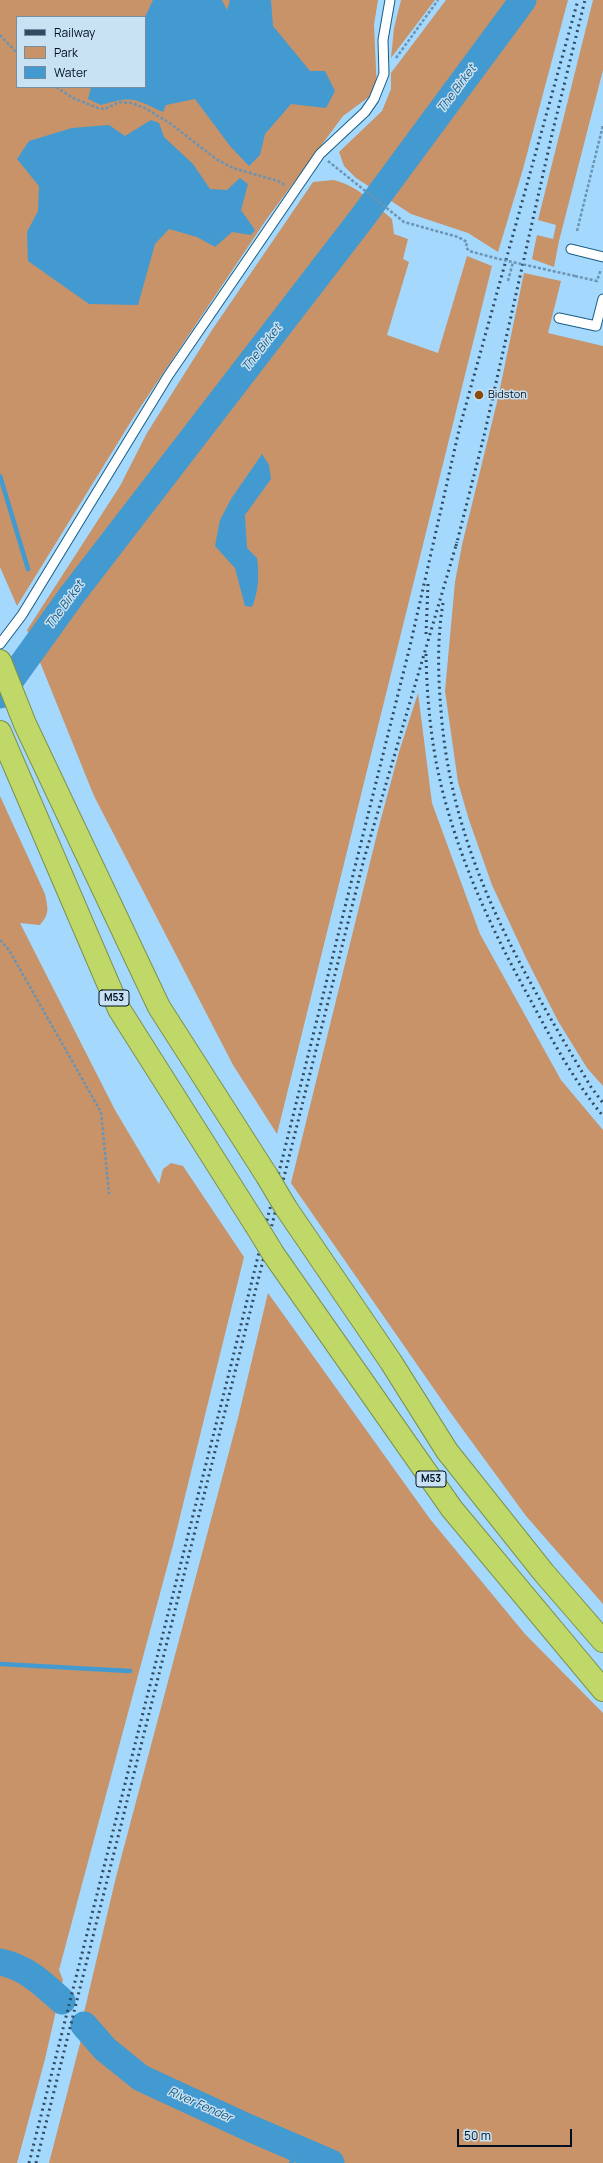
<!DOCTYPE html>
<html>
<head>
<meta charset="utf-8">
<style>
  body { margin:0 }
  #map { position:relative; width:603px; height:2163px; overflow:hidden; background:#a4d8fd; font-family:Manrope,sans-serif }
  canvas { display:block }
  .legend { position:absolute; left:16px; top:16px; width:130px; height:72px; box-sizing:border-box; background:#c8e2f4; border:1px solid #788e9f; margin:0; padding:5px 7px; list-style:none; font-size:12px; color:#001020 }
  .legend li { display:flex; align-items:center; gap:8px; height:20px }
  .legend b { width:20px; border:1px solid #788e9f }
  .scale { position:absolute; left:457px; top:2129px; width:115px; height:18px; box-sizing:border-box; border:2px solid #001020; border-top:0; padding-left:5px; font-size:12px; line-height:14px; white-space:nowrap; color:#001020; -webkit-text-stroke:3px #c8e2f4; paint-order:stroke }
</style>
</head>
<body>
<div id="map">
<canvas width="603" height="2163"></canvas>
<ul class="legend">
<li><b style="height:5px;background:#304b61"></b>Railway</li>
<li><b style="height:11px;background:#c89368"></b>Park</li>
<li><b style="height:11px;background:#429ad0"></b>Water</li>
</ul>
<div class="scale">50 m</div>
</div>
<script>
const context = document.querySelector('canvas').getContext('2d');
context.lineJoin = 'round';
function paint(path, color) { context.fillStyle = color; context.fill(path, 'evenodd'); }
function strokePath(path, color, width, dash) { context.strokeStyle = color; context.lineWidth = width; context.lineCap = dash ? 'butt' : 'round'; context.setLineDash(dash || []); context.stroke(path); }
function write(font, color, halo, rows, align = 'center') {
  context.font = font + ' Manrope,sans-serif'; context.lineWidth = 3; context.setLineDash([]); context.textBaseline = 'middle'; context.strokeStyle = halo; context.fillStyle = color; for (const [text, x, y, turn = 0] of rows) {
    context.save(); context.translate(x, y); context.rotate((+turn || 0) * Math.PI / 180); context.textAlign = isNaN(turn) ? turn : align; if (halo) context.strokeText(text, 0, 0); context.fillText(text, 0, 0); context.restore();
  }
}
paint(new Path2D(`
  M0 0H378L374 25 377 91 343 116 266 220 135 415 17 606 0 567ZM17 17H145V87H17Z
  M401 0H435L391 58 394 28Z
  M446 0H568L523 169 498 252 468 233 411 214 356 178 344 166 339 152 382 111 391 89V73Z
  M593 0H603V70L559 241 554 267 532 259 537 235 553 239 556 225 538 220Z
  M333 180C357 185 373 203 392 219L394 234 408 239 403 259 409 262 387 335 438 353 467 256 492 266 277 1134 233 1065 94 796 27 630 120 486 147 433 212 330 313 182Z
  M524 273 561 281 548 333 603 346V1086L587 1068 558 1021 526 958 492 885 469 820 458 782 445 691 455 582 462 545 498 398Z
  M418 693 432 803 480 934 561 1080 603 1130V1604L526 1516 450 1412 291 1183 379 826 399 752Z
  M0 796 45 894C48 909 50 913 40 925L20 923 115 1110 159 1184 163 1169 171 1163 183 1166 244 1257 173 1545 59 1970 63 1980 45 2059 17 2163H0Z
  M268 1293 430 1519 525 1634 603 1713V2163H344L143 2075 83 2017 116 1877 238 1418Z
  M83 2032 150 2090 313 2163H49Z`), '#c89368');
paint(new Path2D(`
  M153 0H222L227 10 230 0H271L273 26 310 71H325L335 91 326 108 291 104 265 134 260 155 249 166 230 146 195 99 166 105 163 112C134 99 134 95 101 105L88 99 91 87H145V17Z
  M151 120 159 123 164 137 193 164 210 189 227 190 240 178 248 184 241 210 255 230 251 235 232 232 215 247 197 237 169 229 155 244 138 305 89 304 28 261 27 232 38 211 39 186 17 159 29 141 72 128 109 125 125 136Z
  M262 454 269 465 271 479 245 515 247 548 257 558C259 574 259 591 252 607L245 606 235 568 215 546 220 520 231 499Z`), '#429ad0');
strokePath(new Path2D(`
  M0 476 28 569
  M62 589 72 595
  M0 1664 130 1671
  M291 2163 299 2149`), '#429ad0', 4.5);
strokePath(new Path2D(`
  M0 695 72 595 362 218 523 0
  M0 1962C26 1967 43 1984 62 2001
  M84 2025 105 2049 141 2078 247 2127 331 2163`), '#429ad0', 27);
const service = new Path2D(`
  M571 249 603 257
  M559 318 596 326 603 299
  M0 644 22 615 168 376 320 154 365 112 374 99 384 74 383 40 390 0`);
const motorway = new Path2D(`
  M0 661 25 724 159 1007 267 1176
  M0 732 119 1009 255 1224
  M286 1208 391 1362 447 1451 544 1573 603 1641
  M274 1255 452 1509 603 1690`);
strokePath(service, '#175d85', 11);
strokePath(motorway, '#7d924e', 24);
strokePath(new Path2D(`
  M0 35 17 53
  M396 58 438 0
  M56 87 73 98 98 108 105 109 119 102 131 103 145 108 171 124 216 159 233 168 278 181 286 186
  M328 161 404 222 458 237 467 242 466 247 469 251 499 259
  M577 231 603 125
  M575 276 597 281 601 269
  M508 281 513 262
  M0 940 9 950 101 1112 109 1194`), '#6c94b2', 2.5, [3, 2]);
strokePath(service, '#fff', 9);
strokePath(motorway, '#c0d867', 22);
strokePath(new Path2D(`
  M456 546 484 436 553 130 585 0
  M443 603C437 639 438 675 441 711 452 856 519 966 591 1087L603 1103
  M426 634 428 584
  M426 654C427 704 432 755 446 804 465 873 496 938 531 1001 552 1040 574 1081 603 1116
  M29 2163 227 1381 410 646 459 430 578 0
  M36 2163 364 859 457 542`), '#304b61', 3, [2, 4]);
const motorwayBridge = new Path2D(`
  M267 1176 286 1208
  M255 1224 274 1255`);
strokePath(motorwayBridge, '#7d924e', 24, []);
strokePath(new Path2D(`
  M499 259 575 276`), '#6c94b2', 2.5, [3, 2]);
strokePath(motorwayBridge, '#c0d867', 22);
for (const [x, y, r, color] of [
  [479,395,5,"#884b0a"]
]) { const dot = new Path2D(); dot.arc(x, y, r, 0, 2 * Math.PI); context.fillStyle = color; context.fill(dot); strokePath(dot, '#c8e2f4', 1.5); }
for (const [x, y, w] of [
  [114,998,30],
  [431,1479,30]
]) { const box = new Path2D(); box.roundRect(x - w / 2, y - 8, w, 16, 3); context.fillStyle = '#c8e2f4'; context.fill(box); strokePath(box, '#001020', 1); }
write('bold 10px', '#001020', null, [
  ["M53",114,998],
  ["M53",431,1479]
]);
write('11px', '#001020', '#c8e2f4', [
  ["Bidston",488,395]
], 'left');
write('italic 12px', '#16577d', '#c8e2f4', [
  ["The Birket",457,89,-53],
  ["The Birket",262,348,-52],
  ["The Birket",65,605,-54],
  ["River Fender",200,2105,24]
]);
</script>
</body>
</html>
